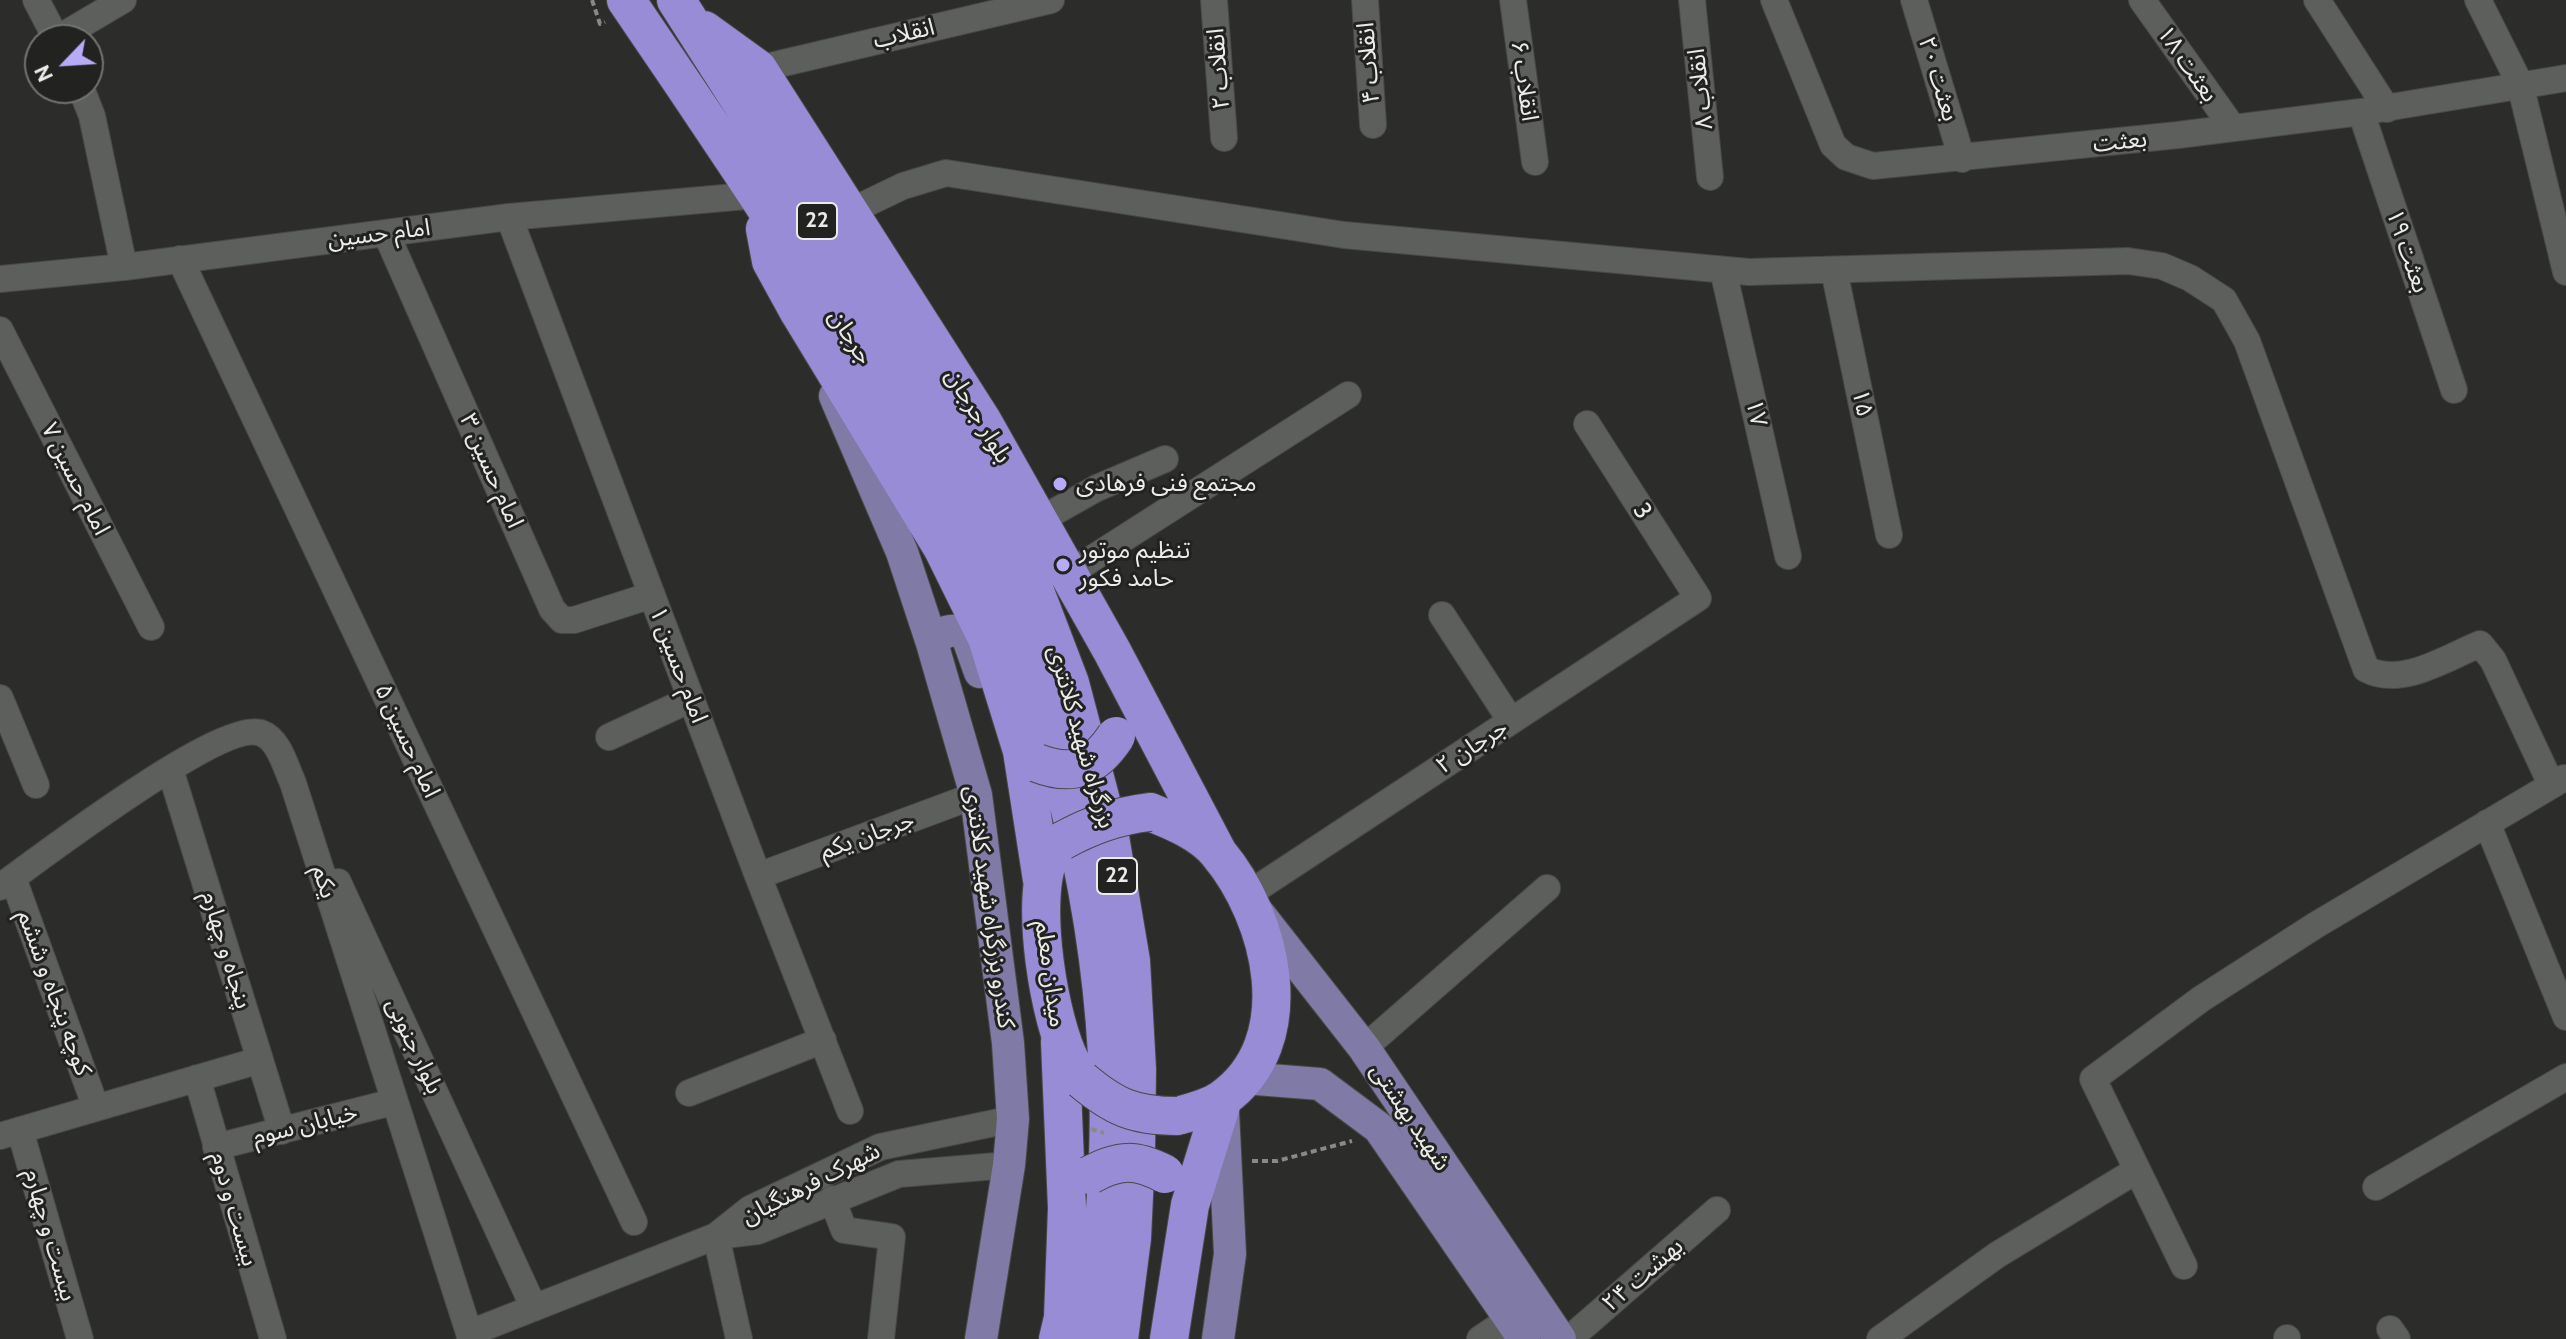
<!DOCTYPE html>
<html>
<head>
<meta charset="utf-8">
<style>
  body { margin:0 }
  #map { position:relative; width:2566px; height:1339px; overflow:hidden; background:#2c2d2b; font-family:Cabin,sans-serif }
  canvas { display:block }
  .north { position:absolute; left:24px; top:24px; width:80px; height:80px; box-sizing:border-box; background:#222321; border:2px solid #727371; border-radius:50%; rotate:245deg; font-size:22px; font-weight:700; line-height:32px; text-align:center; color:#ebecea }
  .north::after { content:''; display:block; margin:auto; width:28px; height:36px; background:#b7abf8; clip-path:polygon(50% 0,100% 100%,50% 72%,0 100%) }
</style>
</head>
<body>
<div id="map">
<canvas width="2566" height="1339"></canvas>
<div class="north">N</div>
</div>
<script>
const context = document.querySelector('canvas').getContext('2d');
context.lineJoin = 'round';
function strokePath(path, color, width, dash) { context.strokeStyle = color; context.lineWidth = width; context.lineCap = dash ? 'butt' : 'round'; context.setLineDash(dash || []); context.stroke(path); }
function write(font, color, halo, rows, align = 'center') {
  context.font = font + ' Cabin,"Noto Sans Arabic",sans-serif'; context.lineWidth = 6; context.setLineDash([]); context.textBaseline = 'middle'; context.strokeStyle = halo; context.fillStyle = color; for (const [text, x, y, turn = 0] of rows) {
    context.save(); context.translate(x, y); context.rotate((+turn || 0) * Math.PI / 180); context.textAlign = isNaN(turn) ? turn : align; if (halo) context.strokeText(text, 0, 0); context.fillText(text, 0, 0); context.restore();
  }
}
const minor = new Path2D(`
  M36 0 57 40
  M1214 0 1224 138
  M1365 0 1373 125
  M1513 0 1535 162
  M1692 0 1710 177
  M1774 0 1833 145 1846 157 1873 166 2178 135 2361 112 2566 78
  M1914 0 1962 159
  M2142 0 2233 128
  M2317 0 2387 109
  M2478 0 2520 84 2566 272
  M57 39 123 0
  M758 69 1051 0
  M81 88 92 116 124 267
  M2361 112 2454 390
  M849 212 903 186 946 173 1344 235 1749 272 2128 261 2162 266 2190 278 2224 300 2247 341 2366 669C2401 688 2446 658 2480 644L2493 660 2551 784
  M509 217 758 876 850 1111
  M386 233 552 609 562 620H574L652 595
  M180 259 634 1222
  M1723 270 1788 556
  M1834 270 1889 535
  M0 279 124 267 509 217 758 195
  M0 330 151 627
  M1040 520 1097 488 1165 459
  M1068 574 1348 395
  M1442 615 1511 721
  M0 698 36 785
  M609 737 691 699
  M170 769 282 1131
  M2487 823 2566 1017
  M758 876 976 795
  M13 878 96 1108
  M338 882 534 1308
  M0 887C39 859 222 719 261 733 279 739 286 768 293 783L471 1339
  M1247 895 1698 598 1587 424
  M1364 1048 1547 888
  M197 1078 273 1339
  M689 1093 823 1040
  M20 1130 80 1339
  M0 1136 260 1060
  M216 1147 393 1102
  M2376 1187 2566 1077
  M832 1199 844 1230 892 1237 881 1339
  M716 1236 750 1209 880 1147 1013 1119
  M716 1236 739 1339
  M2184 1266 2093 1079 2201 999 2316 925 2564 778
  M2390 1329 2397 1339
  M470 1333 716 1236 758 1231 899 1174 1009 1165
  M2287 1338V1339
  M1480 1339 1510 1319
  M1569 1339 1717 1210
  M1880 1339 1997 1255 2137 1170`);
const major = new Path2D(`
  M835 396 902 552 932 643 976 795 1008 1043 1013 1119 1009 1165 981 1339
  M932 643C943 631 950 628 966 633L980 672
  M1259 914 1364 1048 1560 1339
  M1244 1078 1320 1084 1379 1128 1524 1339
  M1218 1339 1230 1254 1223 1111`);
const highway = new Path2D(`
  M626 0C702 111 777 224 850 337 899 413 950 488 988 571 1068 744 1115 965 1108 1156 1106 1218 1099 1278 1090 1339
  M676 0 958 442 1028 573 1070 683 1109 831 1131 961 1137 1069 1136 1154 1132 1238 1119 1339
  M704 30 758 69 983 422 1112 651 1217 851
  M765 229 771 261 799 312 943 549 987 638 1022 751 1042 880
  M1150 812C1173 821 1202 833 1218 853 1272 917 1303 1042 1222 1099 1209 1108 1192 1112 1177 1116
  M1050 856C1029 899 1049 1022 1072 1064
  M1058 1339 1063 1318 1067 1208 1060 1042
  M1169 1339 1190 1205 1223 1099`);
strokePath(minor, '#484947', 28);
strokePath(major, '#484947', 34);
strokePath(highway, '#484947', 40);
strokePath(new Path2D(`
  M592 0 600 24 605 22
  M1252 1161H1277L1352 1141`), '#898a88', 4, [6, 4]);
strokePath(minor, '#5d5f5c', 26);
strokePath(major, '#807aa6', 32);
strokePath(highway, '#988cd7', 38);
const highwayBridge = new Path2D(`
  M1037 763C1073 777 1095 768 1116 736
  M1062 841C1091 825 1117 816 1150 812
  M1082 1080C1114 1107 1134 1116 1177 1116
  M1090 1175C1119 1159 1136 1159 1165 1174`);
strokePath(highwayBridge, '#484947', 40, []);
strokePath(new Path2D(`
  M1091 1129 1104 1133`), '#898a88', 4, [6, 4]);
strokePath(highwayBridge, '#988cd7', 38);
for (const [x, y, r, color] of [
  [1060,484,8,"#b7abf8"],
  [1063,565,8,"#b7abf8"]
]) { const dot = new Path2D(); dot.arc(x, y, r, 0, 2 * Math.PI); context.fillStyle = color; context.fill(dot); strokePath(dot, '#222321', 3); }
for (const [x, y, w] of [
  [817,221,40],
  [1117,876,40]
]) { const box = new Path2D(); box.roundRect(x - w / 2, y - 18, w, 36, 6); context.fillStyle = '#222321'; context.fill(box); strokePath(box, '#ebecea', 2); }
write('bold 22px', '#ebecea', null, [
  ["22",817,221],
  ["22",1117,876]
]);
write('24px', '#ebecea', '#222321', [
  ["انقلاب",904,34,-13],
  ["۴ انقلاب",1369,63,-94],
  ["۱۸ بعثت",2187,64,55],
  ["۲ انقلاب",1219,69,-94],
  ["۲۰ بعثت",1938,79,73],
  ["۶ انقلاب",1524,81,82],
  ["۸ انقلاب",1701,89,-96],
  ["بعثت",2120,142,-6],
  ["امام حسین",379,234,-7],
  ["بعثت ۱۹",2407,251,71],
  ["جرجان",850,337,57],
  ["۱۵",1862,403,78],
  ["۱۷",1756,413,77],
  ["بلوار جرجان",978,416,59],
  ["امام حسین ۳",491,471,66],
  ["امام حسین ۷",75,479,63],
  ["3",1642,511,57],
  ["امام حسین ۱",678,665,69],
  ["بزرگراه شهید کلانتری",1081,737,74],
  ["امام حسین ۵",407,741,65],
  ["جرجان ۲",1472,747,-33],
  ["جرجان یکم",867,836,-20],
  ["یکم",324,882,73],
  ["کندرو بزرگراه شهید کلانتری",989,907,82],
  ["پنجاه و چهارم",226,950,73],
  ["میدان معلم",1050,974,82],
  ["کوچه پنجاه و ششم",54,993,70],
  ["بلوار جنوبی",414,1046,65],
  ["شهید بهشتی",1410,1117,56],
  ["خیابان سوم",305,1125,-14],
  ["شهرک فرهنگیان",811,1184,-27],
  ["بیست و دوم",234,1209,74],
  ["بیست و چهارم",50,1235,74],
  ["بهشت ۲۴",1643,1275,-41]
]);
write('24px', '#ebecea', '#222321', [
  ["مجتمع فنی فرهادی",1076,484],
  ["تنظیم موتور",1079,551],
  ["حامد فکور",1079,579]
], 'left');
</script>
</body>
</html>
